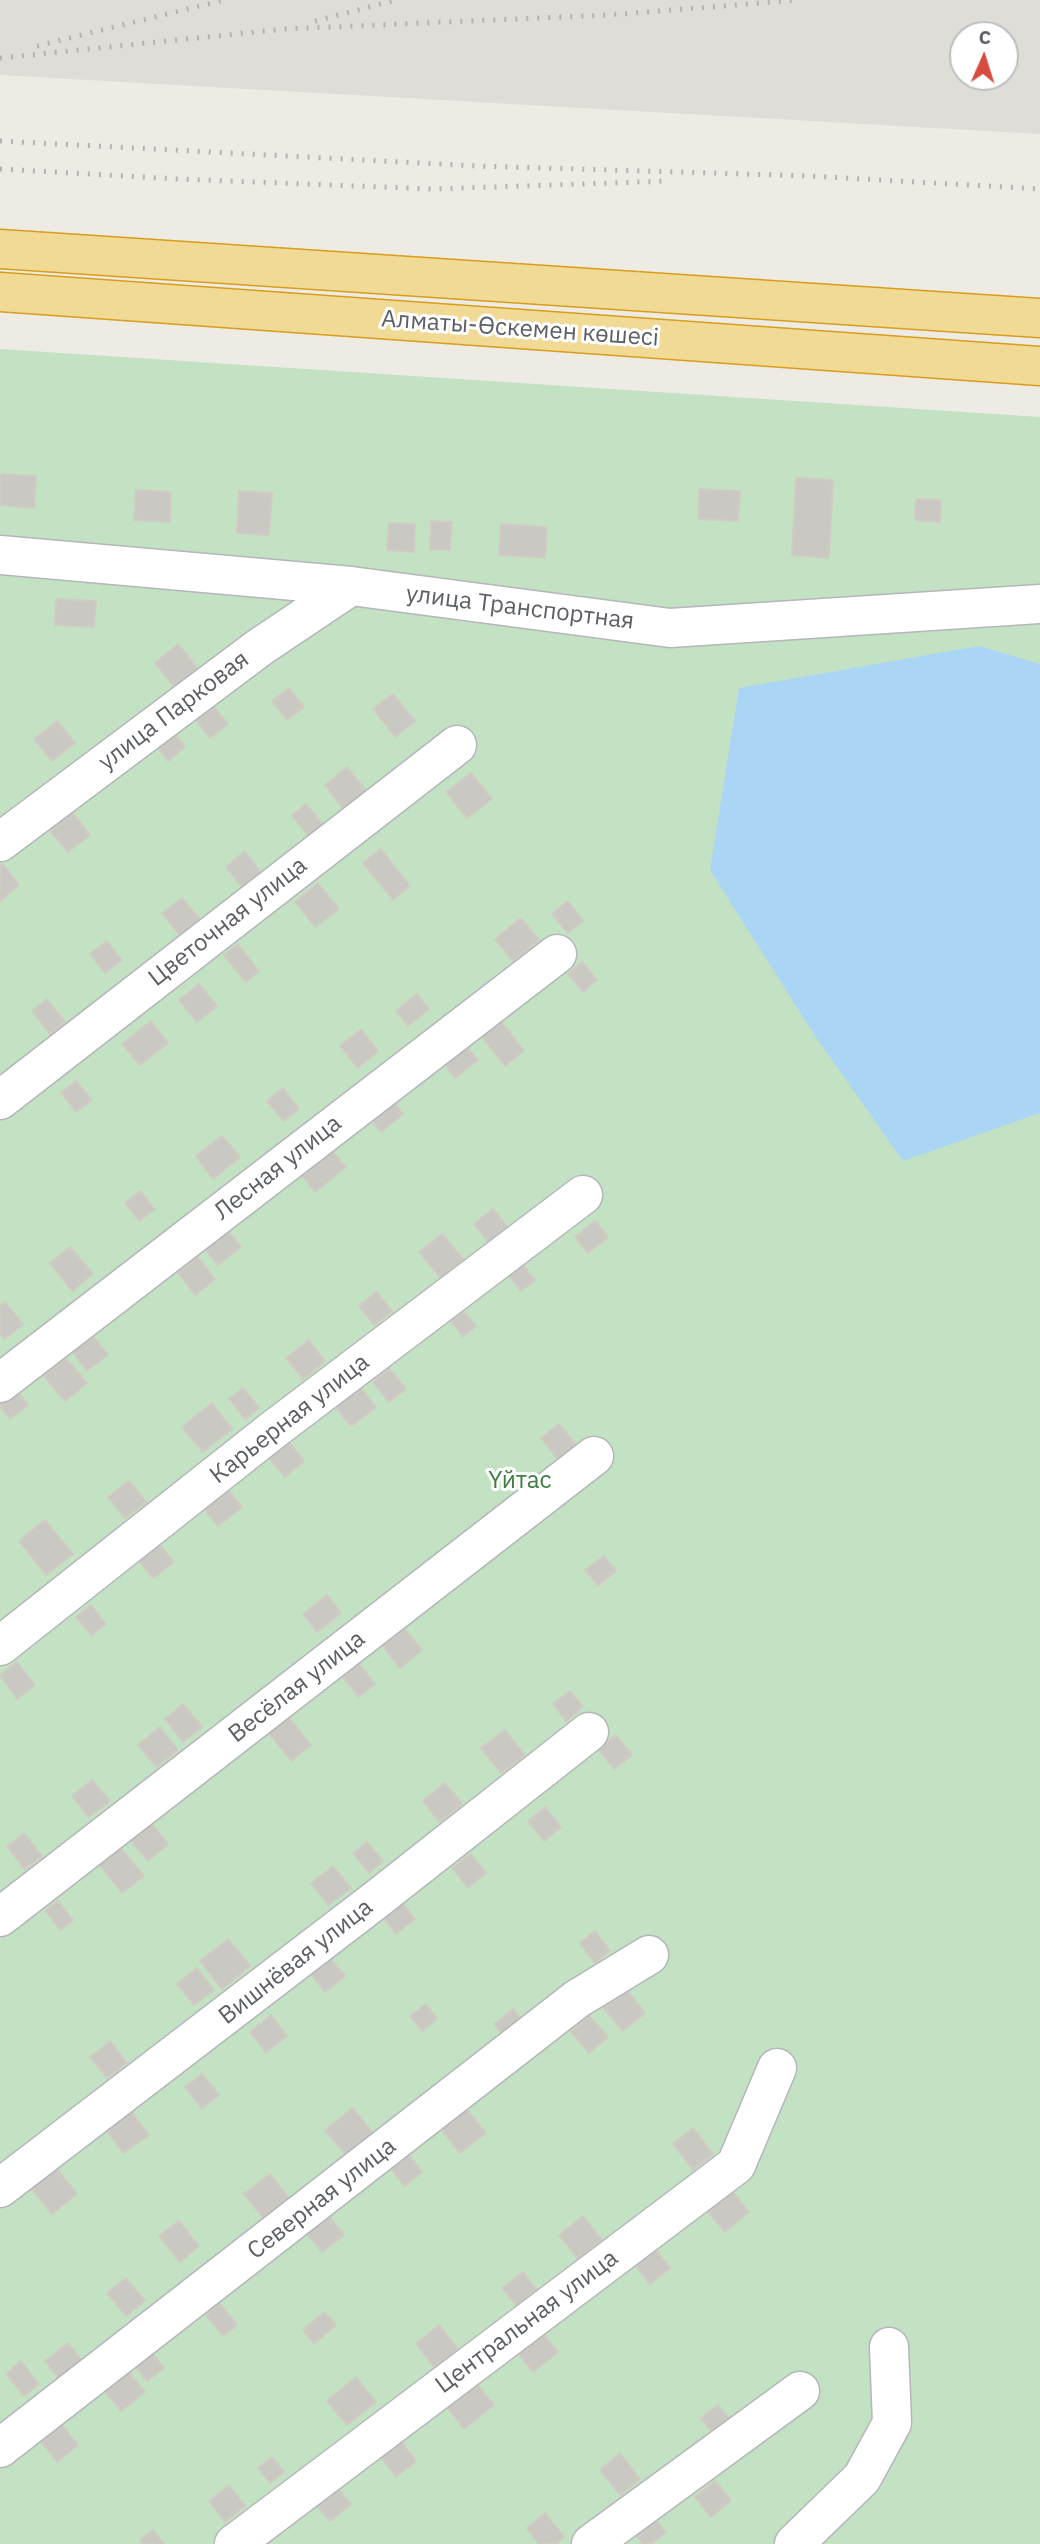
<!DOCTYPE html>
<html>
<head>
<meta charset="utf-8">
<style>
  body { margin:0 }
  #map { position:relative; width:1040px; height:2544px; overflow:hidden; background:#edebe4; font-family:"IBM Plex Sans",sans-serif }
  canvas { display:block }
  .north { position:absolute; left:949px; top:21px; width:70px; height:70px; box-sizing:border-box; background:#fff; border:2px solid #bebfc1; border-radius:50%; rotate:3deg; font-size:19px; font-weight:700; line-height:28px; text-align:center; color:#5c5f63 }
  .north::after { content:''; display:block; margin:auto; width:24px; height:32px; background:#d64d40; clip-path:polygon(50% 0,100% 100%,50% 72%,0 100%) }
</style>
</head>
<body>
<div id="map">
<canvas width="1040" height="2544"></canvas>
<div class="north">С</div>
</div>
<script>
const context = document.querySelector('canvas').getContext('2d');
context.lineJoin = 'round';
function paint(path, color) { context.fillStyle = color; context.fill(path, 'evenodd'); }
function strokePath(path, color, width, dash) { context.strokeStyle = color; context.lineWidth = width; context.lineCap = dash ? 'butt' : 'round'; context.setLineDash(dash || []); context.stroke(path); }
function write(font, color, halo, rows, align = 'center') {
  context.font = font + ' "IBM Plex Sans",sans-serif'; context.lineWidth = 6; context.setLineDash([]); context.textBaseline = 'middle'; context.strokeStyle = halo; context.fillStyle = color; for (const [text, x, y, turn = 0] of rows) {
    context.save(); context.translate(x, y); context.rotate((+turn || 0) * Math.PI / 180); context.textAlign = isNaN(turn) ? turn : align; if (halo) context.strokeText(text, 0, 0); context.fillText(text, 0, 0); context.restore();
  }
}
paint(new Path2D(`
  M0 0H1040V134L0 75ZM963 35H1005V77H963Z`), '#deddd8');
paint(new Path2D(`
  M0 349 1040 417V2544H0Z`), '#c3e2c3');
paint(new Path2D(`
  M979 646 1040 664V1113L903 1161 815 1036 710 870 739 688Z`), '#abd5f5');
const building = new Path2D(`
  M0 474 36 476 34 508 0 505Z
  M796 478 833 480 829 558 792 555Z
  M699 489 740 491 738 521 698 519Z
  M136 490 171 492 170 522 134 520Z
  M239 491 272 493 269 535 237 533Z
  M916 499 941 500 940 522 915 520Z
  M431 521 452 522 450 550 430 549Z
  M389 523 415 524 414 552 387 550Z
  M501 524 547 527 545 558 499 555Z
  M56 599 96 601 94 627 55 625Z
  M178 644 199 670 175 688 155 663Z
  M289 688 304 707 287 720 272 701Z
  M393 694 415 721 395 737 373 709Z
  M210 702 228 724 210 738 193 716Z
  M57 721 75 743 52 761 34 739Z
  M172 731 185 747 168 761 155 744Z
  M347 767 368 793 345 811 325 785Z
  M471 773 492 799 467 818 446 792Z
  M306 804 323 825 309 837 292 815Z
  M73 813 90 835 68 852 50 831Z
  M381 849 410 886 393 900 363 863Z
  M245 851 262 874 243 889 226 867Z
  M3 864 19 885 0 901V866Z
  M318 883 339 909 315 927 295 902Z
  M182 898 200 920 180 936 162 913Z
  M568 901 583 921 568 933 552 914Z
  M521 918 539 940 513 961 495 939Z
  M107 941 122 960 105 973 90 954Z
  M238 944 259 971 246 982 224 955Z
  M582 962 597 980 583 992 568 974Z
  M199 984 217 1006 197 1022 179 1000Z
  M417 994 429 1009 408 1026 396 1011Z
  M47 999 65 1022 50 1034 32 1011Z
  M151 1021 168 1043 140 1065 122 1044Z
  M501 1021 524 1051 505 1066 482 1037Z
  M361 1029 378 1051 358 1068 340 1046Z
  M462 1042 478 1060 455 1078 440 1059Z
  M76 1081 92 1100 76 1112 61 1093Z
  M283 1088 299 1109 283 1121 267 1101Z
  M387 1093 403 1114 381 1132 364 1111Z
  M222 1136 240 1157 213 1179 196 1156Z
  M327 1145 346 1167 315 1192 297 1169Z
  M140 1191 155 1209 139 1221 125 1203Z
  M493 1209 510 1230 491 1246 474 1224Z
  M595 1221 608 1237 588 1253 575 1237Z
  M225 1227 241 1247 218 1265 202 1245Z
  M442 1234 464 1260 441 1278 419 1252Z
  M70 1247 93 1274 72 1291 50 1263Z
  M198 1257 215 1279 195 1295 178 1273Z
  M522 1264 535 1280 521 1291 508 1275Z
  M377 1292 392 1311 374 1325 359 1306Z
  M5 1302 23 1325 4 1339 0 1334V1306Z
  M461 1309 476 1326 463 1337 449 1319Z
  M89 1331 108 1355 87 1371 69 1347Z
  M309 1340 325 1361 303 1379 286 1358Z
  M66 1358 87 1383 65 1401 44 1376Z
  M389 1368 406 1389 389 1402 373 1382Z
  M359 1385 376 1407 351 1426 334 1405Z
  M243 1388 259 1408 245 1419 229 1399Z
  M16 1389 28 1405 10 1419 0 1406V1401Z
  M212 1403 232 1429 203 1452 182 1427Z
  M559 1424 576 1445 558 1459 541 1438Z
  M289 1442 304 1461 285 1477 269 1458Z
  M129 1481 146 1502 125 1518 108 1497Z
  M226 1487 242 1507 218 1526 202 1506Z
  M45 1520 73 1554 46 1575 19 1541Z
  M154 1538 174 1562 153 1578 133 1554Z
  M604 1556 616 1571 598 1586 585 1570Z
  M327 1595 341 1613 317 1632 303 1614Z
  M91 1605 106 1624 92 1635 76 1617Z
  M404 1628 422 1650 400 1668 382 1645Z
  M17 1662 35 1685 17 1699 0 1675Z
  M359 1664 375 1684 359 1697 342 1676Z
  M570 1691 583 1707 566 1721 553 1704Z
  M183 1704 202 1727 183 1742 165 1719Z
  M287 1715 311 1745 291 1761 267 1731Z
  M160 1727 178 1750 156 1767 138 1745Z
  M505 1730 525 1755 501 1773 481 1748Z
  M616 1735 632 1755 614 1769 598 1749Z
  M92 1780 110 1801 89 1817 72 1796Z
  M445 1783 462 1804 440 1822 423 1801Z
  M545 1807 561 1827 544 1841 528 1821Z
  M149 1820 168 1844 148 1861 128 1837Z
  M24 1833 42 1856 25 1869 7 1847Z
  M367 1842 383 1861 369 1873 353 1853Z
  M121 1848 144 1876 122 1893 100 1865Z
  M471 1854 486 1873 468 1888 452 1868Z
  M333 1866 351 1888 328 1905 311 1883Z
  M398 1897 415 1919 396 1934 379 1912Z
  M58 1901 73 1920 61 1930 45 1911Z
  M595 1931 610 1951 595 1963 580 1943Z
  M228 1939 250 1966 222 1989 200 1961Z
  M330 1958 345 1976 325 1992 310 1973Z
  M197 1968 214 1990 194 2005 177 1984Z
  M627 1990 645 2013 623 2031 604 2008Z
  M426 2004 437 2019 422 2031 410 2016Z
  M513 2009 525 2025 506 2039 494 2024Z
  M271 2015 287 2036 266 2053 250 2032Z
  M589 2016 608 2037 589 2053 571 2032Z
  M110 2041 127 2063 107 2078 90 2057Z
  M202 2074 219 2095 202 2109 185 2087Z
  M464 2106 486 2133 460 2153 439 2127Z
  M129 2108 149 2135 123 2153 104 2127Z
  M353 2108 373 2133 346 2155 325 2130Z
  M693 2128 713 2154 693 2170 673 2144Z
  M409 2155 422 2172 405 2186 391 2169Z
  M56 2168 77 2194 52 2214 31 2188Z
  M270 2174 289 2198 263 2218 244 2194Z
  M729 2187 749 2212 725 2232 704 2207Z
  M328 2215 344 2235 322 2252 306 2233Z
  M583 2216 602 2240 578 2259 559 2235Z
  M179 2221 199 2246 180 2262 159 2236Z
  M653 2247 670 2268 650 2284 633 2263Z
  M523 2272 537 2290 517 2306 502 2288Z
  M126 2278 145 2301 126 2316 107 2293Z
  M220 2304 237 2325 223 2336 206 2315Z
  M324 2312 336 2325 314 2344 303 2330Z
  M439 2325 461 2353 437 2371 416 2344Z
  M540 2330 558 2352 533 2372 515 2350Z
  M68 2343 83 2362 60 2380 45 2361Z
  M150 2351 164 2368 147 2381 133 2364Z
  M21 2361 39 2384 24 2396 6 2374Z
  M126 2369 145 2392 121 2411 102 2388Z
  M356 2377 376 2402 347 2425 327 2401Z
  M477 2384 494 2405 464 2429 447 2407Z
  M718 2405 734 2424 717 2437 701 2418Z
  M59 2421 78 2445 57 2462 38 2438Z
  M400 2440 416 2461 396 2477 380 2456Z
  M620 2453 640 2479 620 2495 600 2470Z
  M272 2457 284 2472 270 2483 258 2468Z
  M715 2481 731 2500 711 2517 695 2497Z
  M229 2485 245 2506 225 2522 209 2501Z
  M335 2485 351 2504 330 2521 314 2502Z
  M649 2512 666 2532 651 2544H643L630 2527Z
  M545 2513 564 2537 556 2544H539L527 2528Z
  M153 2530 164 2544H143L140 2540Z`);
paint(building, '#cac8c2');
strokePath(building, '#d1ccc3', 2);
const minor = new Path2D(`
  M0 555 351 586 670 628 1040 604
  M0 842 260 647 351 586
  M0 1100 457 745
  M0 1383 557 954
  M0 1646 273 1430 583 1195
  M0 1917 594 1456
  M0 2188 377 1899 589 1732
  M0 2448 577 1999 649 1955
  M234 2544 736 2165 777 2068
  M591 2544 800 2391
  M794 2544 862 2478 892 2423 889 2347`);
const highway = new Path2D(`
  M0 249 1040 318
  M0 292 1040 366`);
strokePath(minor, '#b4b6b9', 41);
strokePath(highway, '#d89d19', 41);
strokePath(minor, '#fff', 38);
strokePath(highway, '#f1da96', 38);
strokePath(new Path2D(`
  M315 21 396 0
  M37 46 224 0
  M0 58 285 29 608 15 799 0
  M0 141 478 166 810 176 1040 189
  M0 169 178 179 433 189 670 181`), '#b2b3b3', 5, [2, 9]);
write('24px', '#5c5f63', '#fff', [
  ["Алматы-Өскемен көшесі",520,329,4],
  ["улица Транспортная",520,608,7],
  ["улица Парковая",174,711,-37],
  ["Цветочная улица",228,922,-38],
  ["Лесная улица",278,1168,-38],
  ["Карьерная улица",290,1419,-38],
  ["Весёлая улица",297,1687,-38],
  ["Вишнёвая улица",296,1962,-38],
  ["Северная улица",322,2199,-38],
  ["Центральная улица",527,2322,-37]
]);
write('24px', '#3e7f41', '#fff', [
  ["Үйтас",520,1481]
]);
</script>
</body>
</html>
